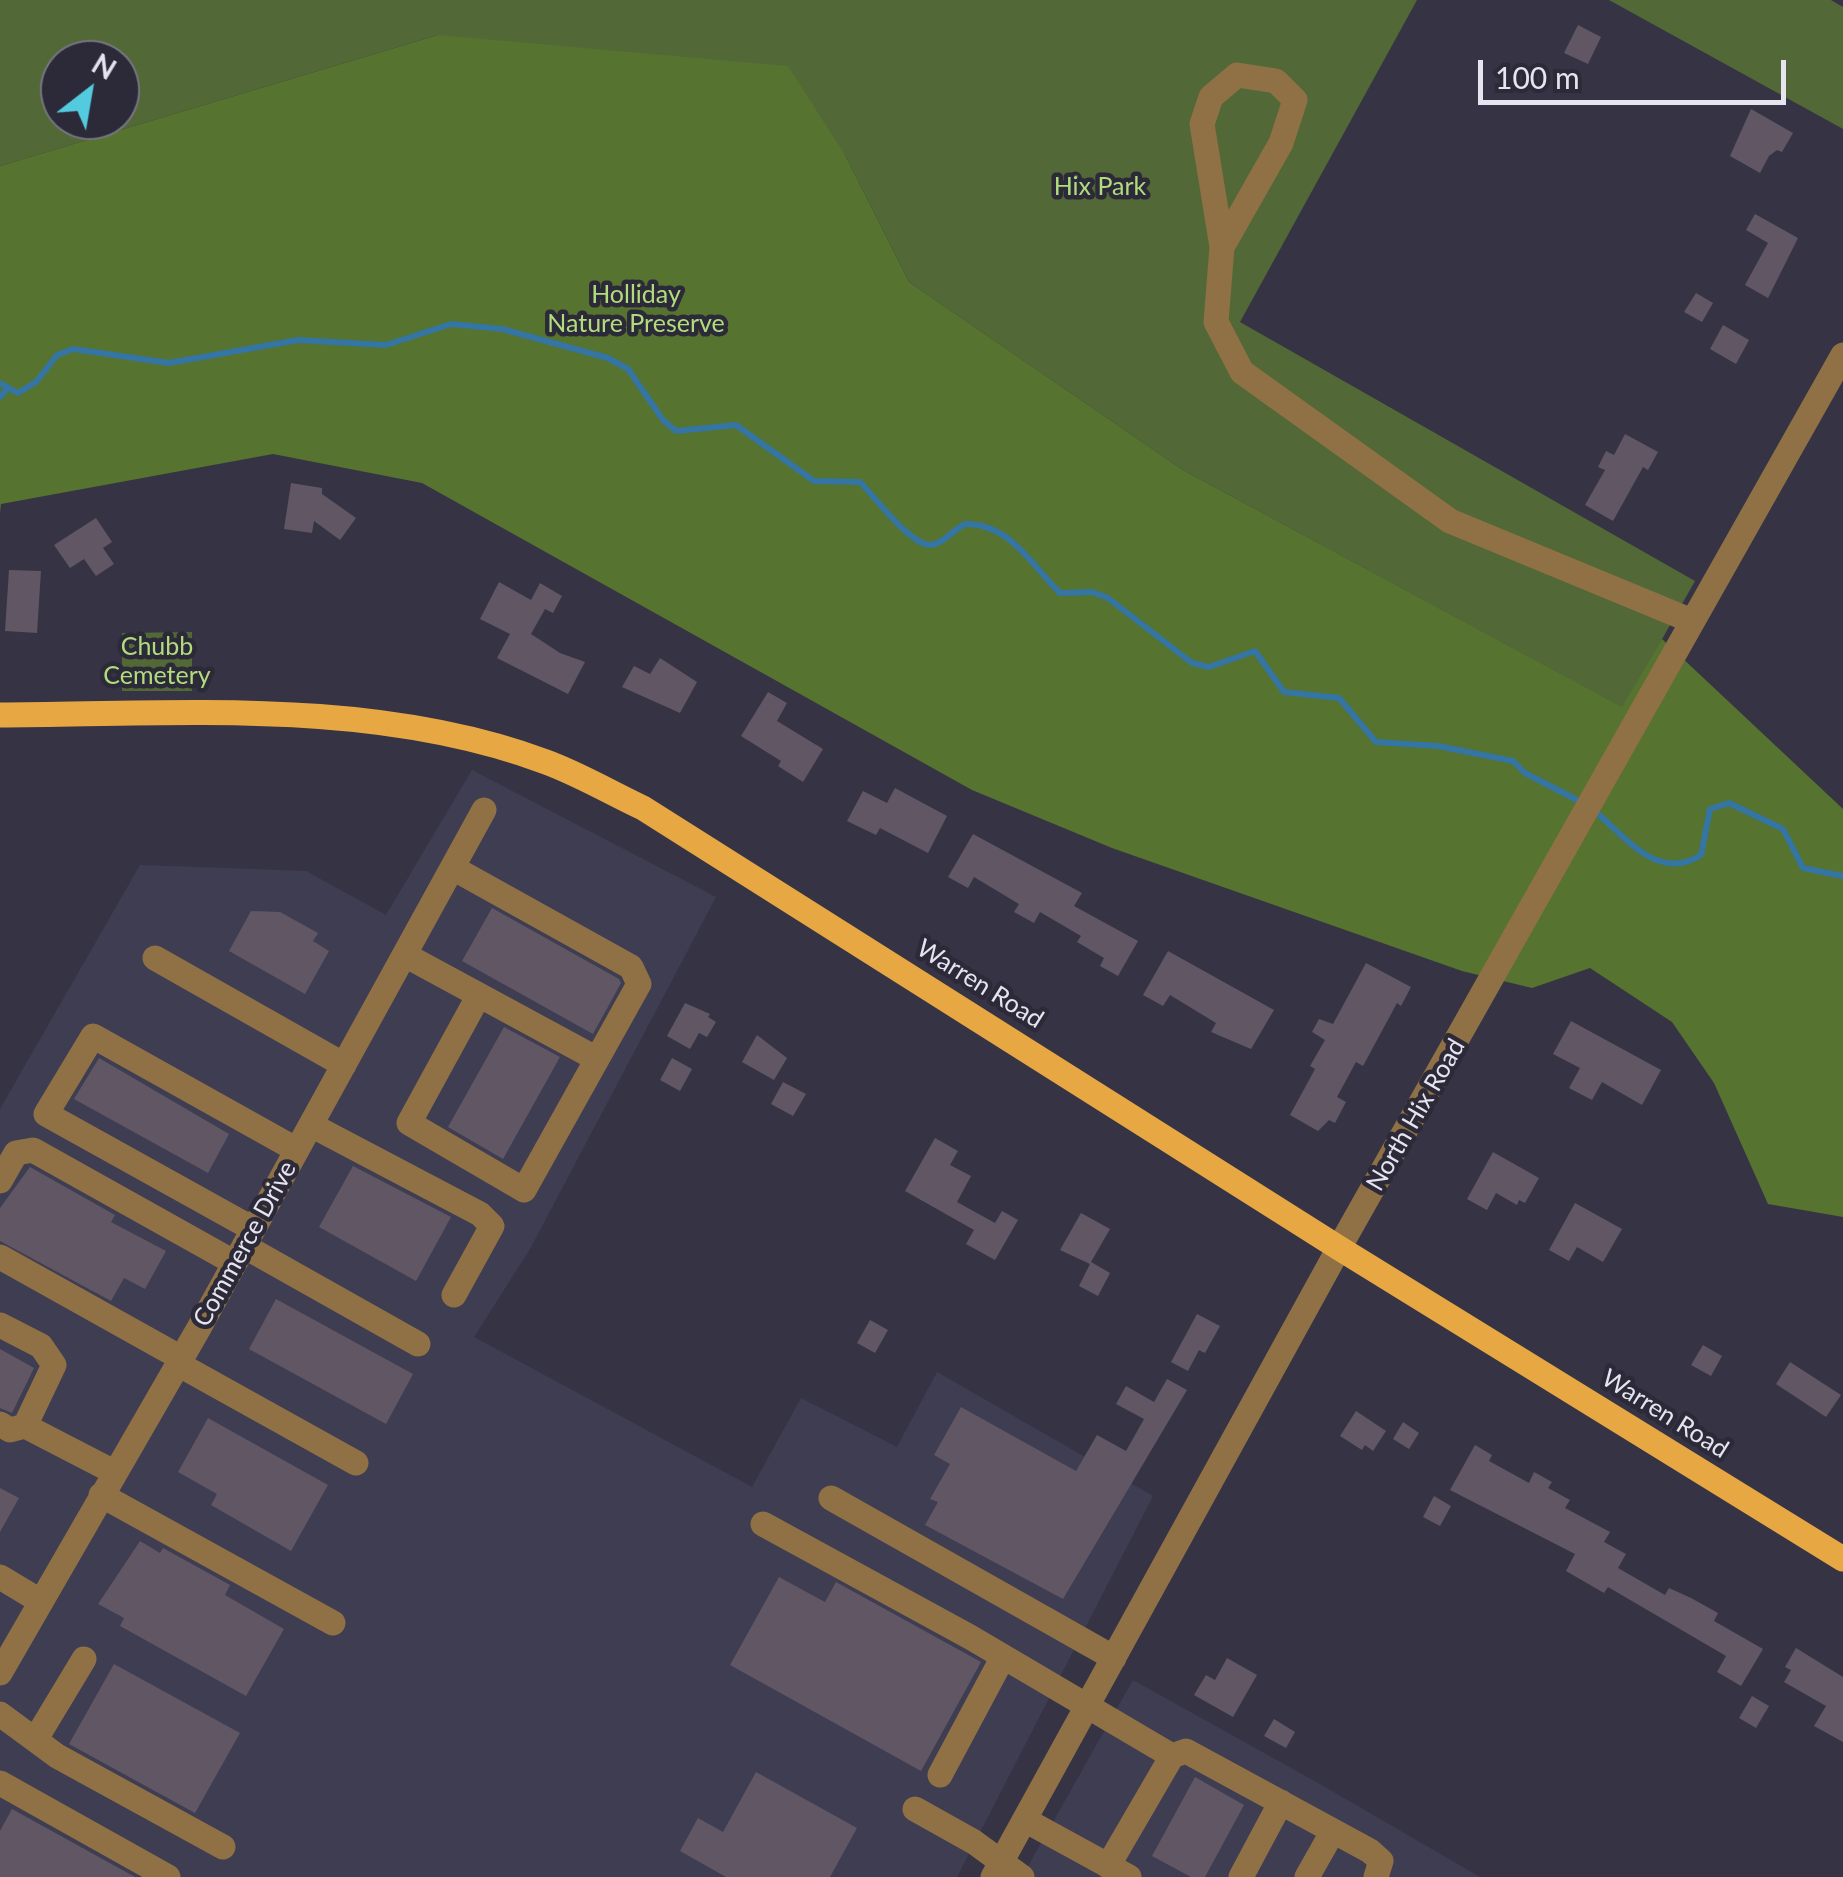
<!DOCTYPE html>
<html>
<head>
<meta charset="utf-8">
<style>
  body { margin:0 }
  #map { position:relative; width:1843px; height:1877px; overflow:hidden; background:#363444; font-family:Lato,sans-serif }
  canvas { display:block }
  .north { position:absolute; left:40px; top:40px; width:100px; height:100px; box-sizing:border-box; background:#2c2a39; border:2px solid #767582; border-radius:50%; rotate:31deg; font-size:28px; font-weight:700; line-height:40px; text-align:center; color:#e6e5ef }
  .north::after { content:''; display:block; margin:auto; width:35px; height:45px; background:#54cade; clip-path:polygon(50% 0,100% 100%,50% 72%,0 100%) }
  .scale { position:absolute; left:1478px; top:60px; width:308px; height:45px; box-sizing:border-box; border:5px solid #e6e5ef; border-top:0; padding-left:12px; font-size:30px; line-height:35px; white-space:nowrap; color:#e6e5ef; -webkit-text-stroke:8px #2c2a39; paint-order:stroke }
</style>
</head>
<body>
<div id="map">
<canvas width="1843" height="1877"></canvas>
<div class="north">N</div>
<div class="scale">100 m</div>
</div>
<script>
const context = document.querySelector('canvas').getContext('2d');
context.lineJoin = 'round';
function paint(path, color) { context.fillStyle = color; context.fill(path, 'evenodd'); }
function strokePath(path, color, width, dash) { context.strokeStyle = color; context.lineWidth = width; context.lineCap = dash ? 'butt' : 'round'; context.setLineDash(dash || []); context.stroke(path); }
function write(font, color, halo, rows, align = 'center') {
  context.font = font + ' Lato,sans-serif'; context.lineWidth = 9; context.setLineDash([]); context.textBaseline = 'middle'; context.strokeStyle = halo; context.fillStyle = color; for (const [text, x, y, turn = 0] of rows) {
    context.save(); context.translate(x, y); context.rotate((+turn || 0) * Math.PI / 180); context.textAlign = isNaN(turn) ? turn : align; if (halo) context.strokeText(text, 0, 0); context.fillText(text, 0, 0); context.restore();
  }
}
paint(new Path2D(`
  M472 770 716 897 530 1249 474 1337 752 1487 801 1398 897 1447 937 1372 1153 1496 957 1877H0V1109L140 865 306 871 386 915Z
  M1133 1680 1325 1787 1480 1877H1022Z`), '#3f3d52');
paint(new Path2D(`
  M0 0H1417L1240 322 1695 581 1623 708 1183 470 909 282 845 155 438 35 0 166ZM60 60H120V120H60Z
  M1609 0H1831L1843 7V129Z
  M192 632V691H122V633Z`), '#526836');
paint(new Path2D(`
  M438 35 788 66 845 155 909 282 1183 470 1622 707 1662 639 1843 809V1217L1768 1204 1714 1083 1672 1022 1590 968 1532 988 1462 971 1112 848 972 790 422 483 273 454 1 504 0 513V166Z`), '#567330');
strokePath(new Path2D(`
  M0 383 18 393 36 382 57 355 73 349 169 363 298 340 386 345 451 324 502 329 608 358 628 369 663 420 676 431 736 425 814 481 860 482C874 496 911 546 931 545 943 544 954 529 965 524 1010 523 1032 566 1060 593L1092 592 1108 598 1192 663 1209 667 1255 651 1284 692 1339 698 1376 742 1438 746 1513 761 1525 773 1581 802
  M0 397 7 389
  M1592 809C1622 832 1656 884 1701 855L1710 809 1729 803 1783 829 1803 868 1843 876`), '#3475a4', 6);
paint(new Path2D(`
  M1578 25 1601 37 1588 64 1564 53Z
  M1751 109 1793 133 1782 152 1777 150 1769 156 1760 173 1730 156Z
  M1755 214 1798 238 1768 298 1745 285 1768 243 1746 230Z
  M1696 293 1713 303 1702 322 1684 312Z
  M1723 325 1749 340 1736 364 1710 349Z
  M1625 434 1658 452 1648 470 1643 467 1613 521 1585 505 1605 470 1598 467 1606 451 1614 455Z
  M291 483 322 488V494L356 518 340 540 314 521 312 533 284 529Z
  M96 518 112 542 103 548 114 564 96 576 84 559 70 568 54 545Z
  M9 570 41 571 37 633 5 631Z
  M499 582 531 600 540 583 562 596 553 613 545 609 531 634 560 653 585 662 568 694 497 658 510 634 480 619Z
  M660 658 697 682 680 713 622 687 634 666 650 674Z
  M768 692 787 703 777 721 823 749 803 782 778 766 781 761 741 736Z
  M895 788 947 816 928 853 880 828 876 835 847 821 863 791 887 803Z
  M973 834 1082 893 1074 906 1138 941 1118 976 1100 966 1104 958 1077 942 1081 936 1040 912 1034 923 1014 912 1019 904 974 877 968 888 948 877Z
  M492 908 619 979 621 983 593 1034 462 961Z
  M251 911 280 912 318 933 313 941 329 951 305 994 229 951Z
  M1168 951 1274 1010 1251 1049 1211 1032 1216 1023 1170 995 1163 1006 1143 995Z
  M1366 963 1411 987 1401 1006 1397 1003 1363 1066 1356 1062 1337 1097 1346 1102 1335 1123 1329 1120 1318 1131 1290 1115 1315 1069 1310 1066 1325 1040 1312 1032 1319 1019 1333 1024Z
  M685 1003 710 1014 708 1017 716 1022 707 1037 699 1033 690 1049 667 1036Z
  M1571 1021 1661 1070 1642 1105 1602 1082 1592 1100 1569 1088 1580 1068 1553 1054Z
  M504 1027 560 1057 503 1159 448 1127Z
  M757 1035 787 1058 774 1080 742 1062Z
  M99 1058 229 1134 208 1173 74 1099Z
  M672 1058 692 1069 680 1091 660 1080Z
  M783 1082 806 1094 793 1116 771 1104Z
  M935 1138 958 1151 950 1165 971 1176 957 1202 995 1223 1002 1211 1018 1220 995 1260 966 1244 974 1230 905 1191Z
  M1493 1152 1539 1178 1525 1203 1519 1200 1517 1205 1496 1193 1487 1210 1467 1199Z
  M353 1166 451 1217 416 1281 319 1227Z
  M30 1167 115 1215 111 1222 166 1251 145 1289 124 1278 111 1301 0 1241V1208Z
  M1575 1203 1622 1229 1603 1262 1577 1247 1569 1261 1549 1250Z
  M1081 1213 1110 1229 1091 1262 1110 1273 1098 1296 1079 1286 1090 1264 1060 1250Z
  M276 1299 413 1374 386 1424 249 1349Z
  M1197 1314 1220 1326 1205 1353 1199 1350 1188 1371 1171 1362Z
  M870 1320 888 1330 875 1353 857 1343Z
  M1703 1345 1722 1356 1711 1376 1691 1365Z
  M0 1349 34 1368 12 1413 0 1408Z
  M1790 1362 1841 1395 1826 1417 1776 1384Z
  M1167 1379 1187 1390 1063 1599 925 1525 938 1502 930 1499 950 1464 934 1455 961 1407 1076 1471 1097 1435 1126 1451 1144 1419 1116 1404 1126 1386 1154 1402Z
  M1356 1411 1386 1431 1373 1451 1365 1445 1362 1450 1340 1436Z
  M208 1418 328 1485 291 1551 211 1505 217 1494 178 1472Z
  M1403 1422 1419 1433 1409 1449 1393 1439Z
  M1475 1445 1492 1455 1489 1461 1529 1483 1534 1472 1552 1482 1548 1488 1570 1500 1565 1508 1610 1532 1604 1542 1626 1554 1618 1568 1665 1595 1669 1588 1691 1598 1718 1613 1714 1621 1763 1649 1741 1686 1717 1672 1726 1656 1608 1587 1604 1593 1566 1571 1575 1554 1450 1490Z
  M0 1488 19 1498 0 1532Z
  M1434 1496 1451 1506 1440 1526 1423 1517Z
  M140 1541 160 1553 163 1548 230 1585 225 1595 284 1629 246 1696 120 1626 124 1618 98 1604Z
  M779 1577 825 1602 836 1582 981 1662 921 1771 730 1665Z
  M1796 1648 1843 1677V1742L1814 1726 1826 1706 1784 1682 1791 1670 1785 1667Z
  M1227 1658 1257 1675 1233 1717 1194 1695 1206 1675 1215 1680Z
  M114 1664 240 1733 195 1813 69 1744Z
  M1752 1696 1769 1706 1756 1728 1739 1718Z
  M1274 1719 1295 1732 1286 1748 1264 1736Z
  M756 1772 857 1828 830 1877H726L680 1851 698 1818 723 1832Z
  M1195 1777 1244 1805 1205 1877H1191L1152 1856Z
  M12 1809 135 1877H0V1831Z`), '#615664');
strokePath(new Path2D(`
  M1222 247 1281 143 1295 100 1276 81 1237 75 1211 97 1202 124 1222 247 1216 322 1242 372 1450 521 1692 621
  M453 868 631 967 639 984 524 1190 409 1123 479 995
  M405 955 597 1059
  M155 958 344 1065
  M311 1125 480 1214 492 1226 454 1295
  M0 1181 16 1153 33 1150 235 1263
  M253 1229 46 1114 93 1036 297 1150
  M244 1246 418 1344
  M0 1257 181 1358
  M0 1325 41 1346 54 1365 25 1426
  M178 1364 356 1463
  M0 1424 10 1430 25 1426 114 1472
  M101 1495 333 1623
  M831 1498 1114 1658
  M763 1524 970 1637 1172 1756
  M0 1577 40 1601
  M0 1673 199 1328 484 810
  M0 1714 57 1756 223 1847
  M37 1737 84 1659
  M940 1775 1003 1657
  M0 1783 168 1877
  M915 1809 974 1842 1022 1877
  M1025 1820 1129 1877
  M1108 1866 1172 1756 1186 1751 1370 1851 1381 1861 1376 1877
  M993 1877 1339 1248 1843 355
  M1241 1877 1281 1802
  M1307 1877 1333 1831`), '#8f7145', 25);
strokePath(new Path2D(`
  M0 715C181 714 374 698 546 762 579 774 611 793 643 808L1339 1248 1843 1559`), '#e7a844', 25);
write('25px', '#b1db7d', '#2c2a39', [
  ["Hix Park",1100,187],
  ["Holliday",636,295],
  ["Nature Preserve",636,324],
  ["Chubb",157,647],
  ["Cemetery",157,676]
]);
write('25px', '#e6e5ef', '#2c2a39', [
  ["Warren Road",980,984,32],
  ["North Hix Road",1416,1115,-60],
  ["Commerce Drive",245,1244,-61],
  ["Warren Road",1665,1414,32]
]);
</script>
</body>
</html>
